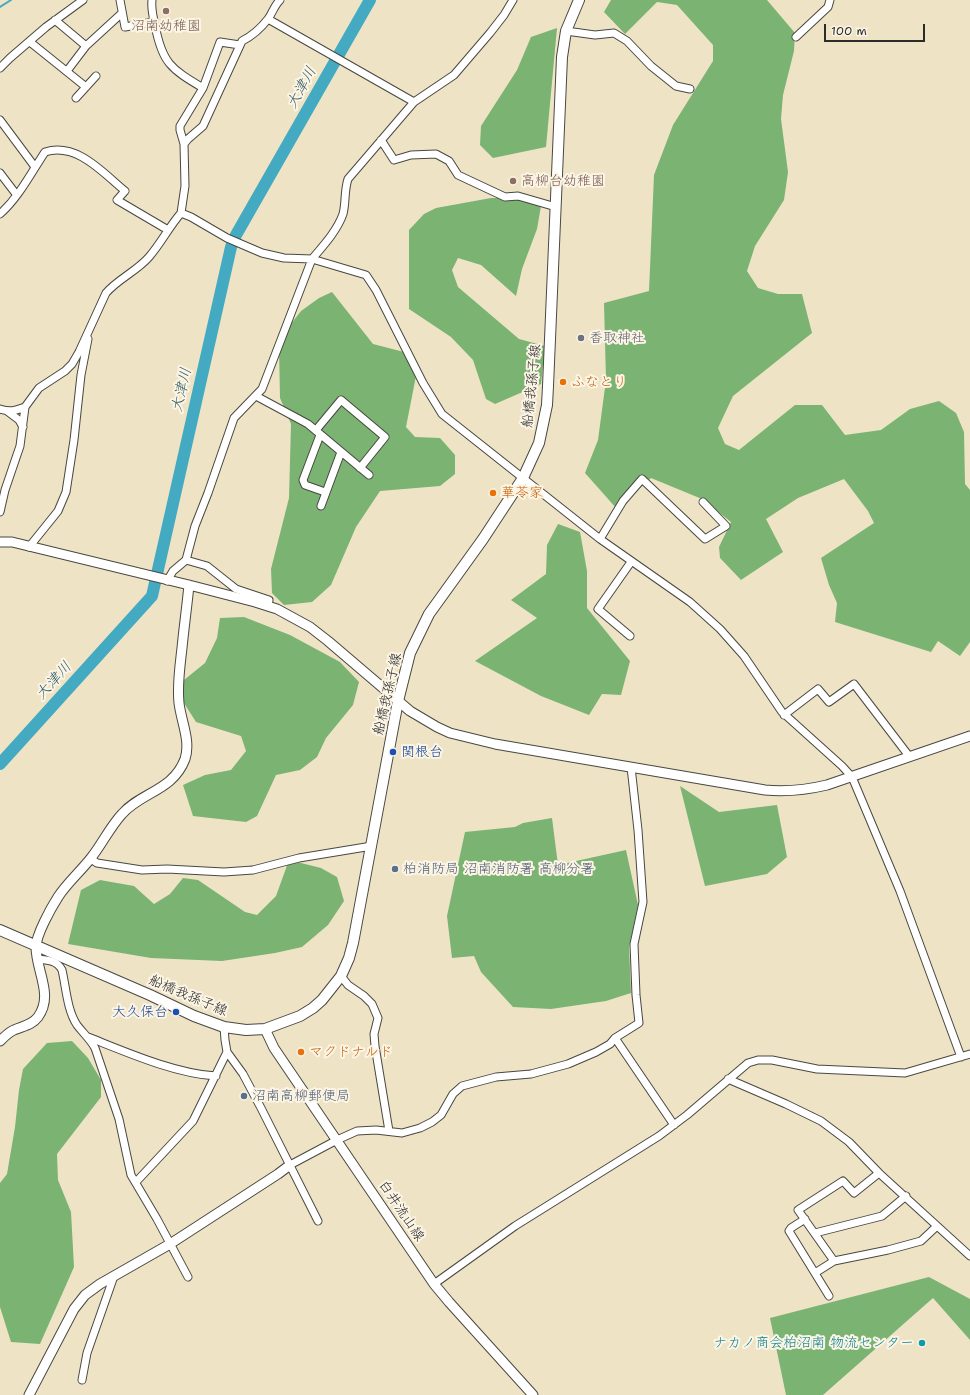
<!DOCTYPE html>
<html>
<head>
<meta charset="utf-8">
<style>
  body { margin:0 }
  #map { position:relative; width:970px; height:1395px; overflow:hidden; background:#eee4c5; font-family:"Shantell Sans",sans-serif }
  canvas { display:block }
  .scale { position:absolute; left:824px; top:24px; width:101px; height:18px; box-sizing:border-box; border:2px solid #2b2b2b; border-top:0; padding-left:5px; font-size:12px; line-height:14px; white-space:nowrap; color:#2b2b2b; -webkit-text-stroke:3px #fcf5e5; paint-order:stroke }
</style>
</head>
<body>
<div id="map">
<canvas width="970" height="1395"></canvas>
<div class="scale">100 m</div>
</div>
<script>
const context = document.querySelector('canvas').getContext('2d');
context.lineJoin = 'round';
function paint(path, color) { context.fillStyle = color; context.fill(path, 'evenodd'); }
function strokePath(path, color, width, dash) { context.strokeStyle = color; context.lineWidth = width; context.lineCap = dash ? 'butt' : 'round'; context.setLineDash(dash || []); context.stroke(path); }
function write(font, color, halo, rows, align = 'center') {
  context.font = font + ' "Shantell Sans","Klee One",sans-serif'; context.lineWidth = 4; context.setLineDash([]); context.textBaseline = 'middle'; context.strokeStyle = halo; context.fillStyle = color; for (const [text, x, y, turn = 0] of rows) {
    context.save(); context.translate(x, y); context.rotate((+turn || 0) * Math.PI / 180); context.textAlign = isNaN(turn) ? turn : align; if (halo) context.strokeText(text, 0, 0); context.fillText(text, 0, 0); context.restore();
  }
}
paint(new Path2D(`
  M611 0H767L795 33 794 51 783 95 781 119 788 172 784 200 755 246 747 271 758 288 778 294H802L812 333 733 396 718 428 725 444 739 450 795 405H822L845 435 881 430 910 409 939 401 956 413 964 432 965 484 970 490V642L960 656 938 641 931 652 835 622 837 603 829 585 821 558 874 523 868 511 844 479 798 498 766 519 783 552 741 580 720 558 719 547 731 522 702 499 651 478 617 509 585 473 598 440 606 380 604 303 649 291 654 175 673 125 713 61V45L677 5 657 2 625 34 604 12Z
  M557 28 546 147 493 158 480 145 481 126 517 70 531 37Z
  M491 198H518L541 206 537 229 522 269 516 296 481 265 458 258 452 270 458 287 519 339 545 346 541 384 495 404 486 399 473 360 451 337 409 309V230L424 214 436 208Z
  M332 292 373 344 404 352 416 376 406 427 415 437 440 438 455 455V474L440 486 380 491 356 527 331 585 312 602 284 605 272 593 271 569 289 498 291 424 280 398 279 348 287 329 301 311 319 298Z
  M558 524 580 532 587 571V608L630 661 621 695 602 694 589 715 541 696 475 661 537 618 511 600 546 574 547 545Z
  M244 617 290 635 340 662 359 682 353 705 326 738 317 757 300 770 276 775 257 816 246 822 193 816 183 785 205 775 231 770 246 751 241 736 196 722 184 703V680L205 663 217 638 220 618Z
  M680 786 719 812 777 805 787 857 767 874 705 886Z
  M552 818 558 865 626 850 638 905 629 947 631 993 606 1001 551 1009 513 1007 481 972 474 956 452 958 447 916 465 832 515 827 523 823Z
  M289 860 321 868 337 877 344 901 328 925 302 947 275 953 222 961 151 958 68 944 81 890 100 880 134 886 154 904 170 894 183 878 198 880 245 912 257 915 276 896Z
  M72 1041 88 1058 101 1080V1097L57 1154 58 1180 71 1212 74 1267 40 1344 11 1342 0 1307V1183L7 1174 15 1127 19 1090 23 1069 47 1043Z
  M929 1277 970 1299V1340L933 1298 823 1395H786L770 1318Z`), '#7ab372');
strokePath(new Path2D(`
  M0 7 11 0`), '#43aac2', 2);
strokePath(new Path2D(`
  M0 764 152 596 231 247 236 235 370 0`), '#43aac2', 12);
const street = new Path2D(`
  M120 0 125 27 154 22
  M152 0C151 8 153 17 155 25 162 63 171 69 203 88
  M268 19 414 102
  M55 20 86 46 122 13
  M566 31 595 35 614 33 627 41 651 66 676 86 690 89
  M796 37 828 7 830 0
  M30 42 86 87
  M0 68 10 58 46 27 83 0
  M67 71 86 46
  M76 98 96 76
  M0 120 35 167
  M381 140 394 160 411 155 436 154 449 161 458 175 505 197 518 196 556 207
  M184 144 180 130V126L203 88 220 42 240 45
  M0 173 16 194
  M181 213 185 186 184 144 188 139 203 126 242 41C252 36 261 28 268 19 273 12 274 6 280 0
  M0 214C19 197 31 173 45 152 77 142 103 173 125 191L117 200 168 230
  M256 396 308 424 369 475
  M0 409C10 412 15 411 25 407
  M7 411 19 420 23 427
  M316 430 341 400 385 437 360 468
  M320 435 303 480 305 485 325 492
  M321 506 341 452
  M0 512 5 490 20 446 25 407 39 388 65 371 72 364 79 352 106 293C118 279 137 271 149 257 161 243 169 227 181 213L191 217 227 238 262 253 284 258 312 259 366 275 376 290 423 383 442 414 600 539 690 602 720 629 744 656 782 712 842 766 852 777 900 891 961 1057
  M600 539 623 501 642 479 705 539 726 526 703 502
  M29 547 58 511 66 492 74 440 81 375 88 339
  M186 560 207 566 236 589 269 600 268 606
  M167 581 173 571 186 560 195 526 208 493 234 418 262 389 312 259C323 246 337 231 343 214 346 203 344 191 348 179L414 102 454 75 490 33 504 15 513 0
  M630 636 598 609 631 562
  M784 715 818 689 829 702 854 684 909 756
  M91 859 97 863 142 870 167 869 224 872 253 870 299 858 372 846
  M37 959C47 960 57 960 62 970 66 987 67 1010 77 1025 83 1033 90 1039 95 1048L119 1119 131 1175 157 1219 188 1277
  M341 976 348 985 364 996 372 1004 378 1018 374 1034 375 1046 389 1131
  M224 1027 225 1040 227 1052 243 1074 261 1108 318 1221
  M88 1037C126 1052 176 1074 216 1076
  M615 1038 674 1125
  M728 1079 786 1104 821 1121 849 1142 879 1173 970 1256
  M290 1165 337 1140 357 1131 376 1130 402 1133 420 1128 432 1122 441 1115 453 1094 462 1086 496 1077 531 1074 568 1064 596 1052 610 1044 615 1038 639 1023 636 995 634 944 643 902 638 830 631 767
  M136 1182 193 1121 227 1052
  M805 1219 791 1228 789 1231 829 1296
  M815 1233 882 1216 906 1196
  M834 1261 798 1210 843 1181 854 1193 879 1173
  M815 1273 834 1261 888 1250 921 1241 937 1226
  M434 1284 515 1226 659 1136 687 1115 748 1063 758 1060H772L817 1069 905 1073 970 1054
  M82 1380 87 1353 114 1276`);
const secondary = new Path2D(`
  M0 542H12L189 585 255 602 277 609 310 627 328 641 410 711 437 727 450 733 495 744 765 790C787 792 806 790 827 785L970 736
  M265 1029 274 1048 434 1284 449 1302 533 1395
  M0 1041C4 1037 9 1032 14 1030 23 1026 32 1025 38 1017 54 995 36 971 36 947 36 935 51 908 58 897 67 883 80 872 91 858 102 844 110 827 122 814 141 792 173 791 185 759 191 741 181 721 179 703 177 685 180 666 182 648 184 627 187 606 189 585
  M29 1395 74 1309 85 1295 100 1284 170 1244 278 1174 290 1165`);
const primary = new Path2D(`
  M0 930 150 995 194 1016 224 1027 246 1030 265 1029 300 1016 313 1008 322 1000 341 976 349 958 353 943 398 701 410 653 429 614 483 539 523 478 539 443 547 405 548 386 562 57 566 31 579 0`);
strokePath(street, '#484742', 9);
strokePath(secondary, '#484742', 11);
strokePath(primary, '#484742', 12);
strokePath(street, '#fff', 7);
strokePath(secondary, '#fff', 9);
strokePath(primary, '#fff', 10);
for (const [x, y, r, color] of [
  [166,11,4,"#8d6e63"],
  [513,181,4,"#8d6e63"],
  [581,338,4,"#6b7280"],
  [563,382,4,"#e8710a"],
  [493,493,4,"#e8710a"],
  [393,752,4,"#1a4fb4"],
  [395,869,4,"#5c6f8a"],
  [176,1012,4,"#1a4fb4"],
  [301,1052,4,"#e8710a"],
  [244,1096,4,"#5c6f8a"],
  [922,1343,4,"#0f9aa8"]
]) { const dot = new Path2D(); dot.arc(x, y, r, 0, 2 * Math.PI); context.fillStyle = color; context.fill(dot); strokePath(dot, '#fcf5e5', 1.5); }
write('14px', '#785e54', '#fcf5e5', [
  ["沼南幼稚園",166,26],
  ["高柳台幼稚園",521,181,"left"]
]);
write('14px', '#5b616d', '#fcf5e5', [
  ["香取神社",589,338]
], 'left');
write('14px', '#c56008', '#fcf5e5', [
  ["ふなとり",571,382],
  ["華苓家",501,493],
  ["マクドナルド",309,1052]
], 'left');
write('14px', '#2b2b2b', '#fcf5e5', [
  ["船橋我孫子線",532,386,-84],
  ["船橋我孫子線",388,694,-77],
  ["船橋我孫子線",188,996,23],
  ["白井流山線",401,1211,56]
]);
write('14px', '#164399', '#fcf5e5', [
  ["関根台",401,752],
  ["大久保台",168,1012,"right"]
], 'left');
write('14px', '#4e5e75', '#fcf5e5', [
  ["柏消防局 沼南消防署 高柳分署",403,869],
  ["沼南高柳郵便局",252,1096]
], 'left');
write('14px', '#0d838f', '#fcf5e5', [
  ["ナカノ商会柏沼南 物流センター",914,1343]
], 'right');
write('italic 15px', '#355e67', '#fcf5e5', [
  ["大津川",302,88,-61],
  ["大津川",182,390,-77],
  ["大津川",54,681,-48]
]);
</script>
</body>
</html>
